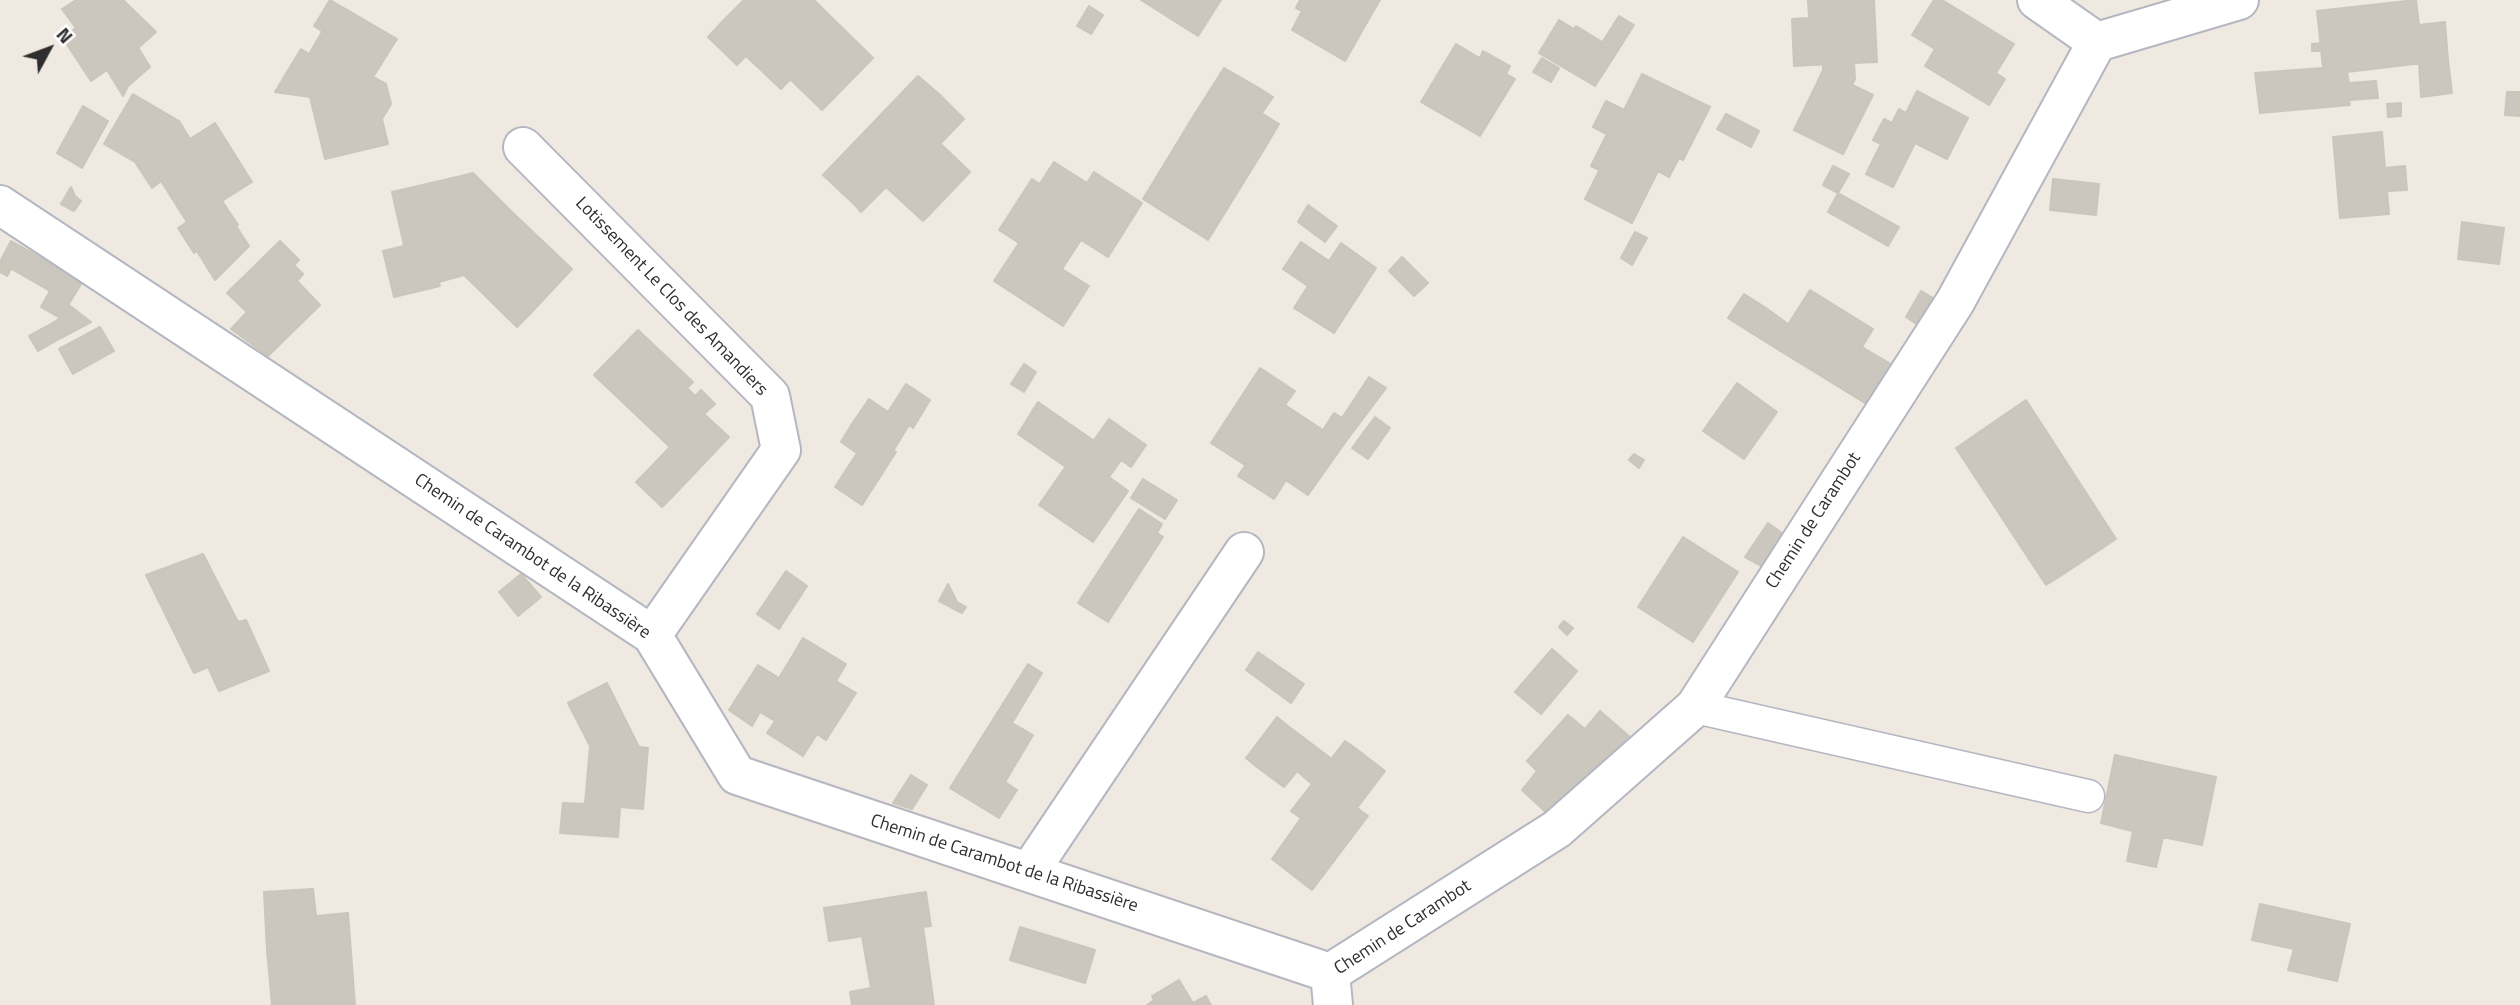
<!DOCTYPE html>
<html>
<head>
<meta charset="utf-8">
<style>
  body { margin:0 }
  #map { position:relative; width:2520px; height:1005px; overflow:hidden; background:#efe9e1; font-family:"Titillium Web",sans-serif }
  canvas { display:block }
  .north { position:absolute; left:14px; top:14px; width:70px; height:70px; -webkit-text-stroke:5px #fff; paint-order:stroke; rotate:49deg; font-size:19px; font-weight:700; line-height:28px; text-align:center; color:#2e2e2e }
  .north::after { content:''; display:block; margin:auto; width:24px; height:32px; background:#2e2e2e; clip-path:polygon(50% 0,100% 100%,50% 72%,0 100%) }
</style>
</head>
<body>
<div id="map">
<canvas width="2520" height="1005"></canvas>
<div class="north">N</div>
</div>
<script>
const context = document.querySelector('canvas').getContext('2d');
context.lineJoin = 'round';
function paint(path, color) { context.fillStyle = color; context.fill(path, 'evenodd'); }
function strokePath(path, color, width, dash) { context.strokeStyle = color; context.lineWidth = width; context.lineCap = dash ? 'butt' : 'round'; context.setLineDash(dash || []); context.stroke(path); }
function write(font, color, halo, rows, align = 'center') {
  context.font = font + ' "Titillium Web",sans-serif'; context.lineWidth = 5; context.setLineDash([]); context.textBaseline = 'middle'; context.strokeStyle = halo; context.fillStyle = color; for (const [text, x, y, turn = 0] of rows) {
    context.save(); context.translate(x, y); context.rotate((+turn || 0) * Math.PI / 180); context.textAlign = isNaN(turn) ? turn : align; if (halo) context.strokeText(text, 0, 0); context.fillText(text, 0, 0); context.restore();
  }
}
const building = new Path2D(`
  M76 0H123L156 32 130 55 139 49 150 67 128 86 123 96 107 70 91 81 62 37 76 28 62 9Z
  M330 0 397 39 373 77 386 84 391 104 382 119 388 144 325 159 310 97 329 67 317 59 331 37 314 26Z
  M744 0H800L819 19 826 12 873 58 822 110 790 79 799 70 765 37 752 50 722 22Z
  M800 0H814L826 12 819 19Z
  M1141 0H1221L1198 36Z
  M1300 0H1359L1355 8 1370 17 1345 61 1292 30 1302 11 1296 8Z
  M1359 0H1380L1370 17 1355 8Z
  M1808 0H1874L1877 62 1854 63 1855 79 1852 85 1873 95 1843 154 1794 130 1817 83 1824 87 1831 72V64L1812 65Z
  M1934 0H1942L2014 44 1996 73 2005 79 1989 105 1925 66 1935 49 1912 35Z
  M2416 0 2419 25 2445 22 2448 60 2347 72 2349 83 2376 81 2378 98 2349 100 2350 105 2260 113 2255 73 2323 68 2317 11Z
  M1089 6 1103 15 1091 34 1077 26Z
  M1619 16 1634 25 1615 55 1600 46Z
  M1809 18 1812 65 1794 66 1792 19Z
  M1559 20 1574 29 1576 26 1602 42 1600 46 1615 55 1595 86 1539 53Z
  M722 22 752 50 765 37 799 70 781 89 746 56 737 65 708 37Z
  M322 32 331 37 317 59 329 67 310 97 275 92 301 49 309 54Z
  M2321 43 2322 51H2312V44Z
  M1456 44 1515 79 1480 136 1421 102Z
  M1483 51 1510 66 1506 74 1480 58Z
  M1542 58 1559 68 1551 82 1533 72Z
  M2448 60 2452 93 2421 97 2419 63Z
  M1831 64V72L1824 87 1817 83 1823 70V65Z
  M1224 68 1259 88 1248 105 1279 124 1263 151 1196 112Z
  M1642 74 1710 107 1683 160 1663 150 1667 145 1662 143 1653 158 1593 127 1606 101 1624 110Z
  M918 76 940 95 916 120 970 172 929 215 885 173 855 205 823 175Z
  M1259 88 1273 97 1262 113 1248 105Z
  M1917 91 1968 118 1947 159 1915 143 1893 187 1866 174 1881 144 1873 140 1884 119 1892 123 1899 109 1906 113Z
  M2507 92H2520V116L2505 115Z
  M133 94 179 121 190 139 215 123 252 182 222 201 238 225 216 239 173 173 161 181 145 154 109 135Z
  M940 95 964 119 940 144 916 120Z
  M2401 103V116L2388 117 2387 104Z
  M83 106 108 121 82 168 57 153Z
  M1196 112 1263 151 1208 240 1143 199Z
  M1726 114 1759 131 1751 147 1717 129Z
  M2382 132 2385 168 2405 166 2407 190 2387 191 2389 214 2340 218 2333 137Z
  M1607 134 1615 139 1599 170 1591 166Z
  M109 135 145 154 161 181 152 188 135 162 104 144Z
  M1615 139 1653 158 1662 143 1667 145 1663 150 1679 158 1669 177 1658 171 1632 223 1585 199Z
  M1054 162 1087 183 1072 206 1039 185Z
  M1833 166 1849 174 1838 193 1823 185Z
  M1094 172 1142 203 1108 257 1081 240 1062 269 1089 286 1063 326 994 281 1019 243 999 230 1032 179 1072 206Z
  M173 173 216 239 236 226 249 246 215 280 197 251 194 253 178 228 187 222 161 181Z
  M473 173 512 212 506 219 470 183 459 186 457 177Z
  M885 173 929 215 923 221 886 187 861 212 855 205Z
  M457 177 459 186 470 183 506 219 512 212 572 269 528 316 469 258 410 272 392 192Z
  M2053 179 2099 184 2096 215 2050 210Z
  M71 187 75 196 81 201 74 211 61 204Z
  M1838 193 1899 227 1888 246 1828 212Z
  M1308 205 1337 226 1325 242 1298 222Z
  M2462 222 2504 228 2499 264 2458 259Z
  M1635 232 1647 238 1632 265 1621 258Z
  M11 241 83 281 60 318 41 307 50 291 0 262Z
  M280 241 299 260 294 265 303 274 297 281 320 305 268 356 231 329 247 312 227 293Z
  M1301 242 1329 261 1341 243 1376 268 1334 333 1294 308 1308 286 1283 269Z
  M404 246 410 272 469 258 528 316 517 327 464 275 439 282 440 286 394 297 383 251Z
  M1402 257 1428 283 1414 296 1389 271Z
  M0 262 11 269 7 276 0 272Z
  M1810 290 1873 329 1857 355 1892 379 1873 408 1774 347Z
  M1921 291 1940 302 1924 329 1906 317Z
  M1744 294 1766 308 1750 332 1728 318Z
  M69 305 91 322 61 338 53 323 60 318Z
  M1766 308 1788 324 1774 347 1750 332Z
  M53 323 61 338 38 351 29 336Z
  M100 327 114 351 73 374 59 349Z
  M638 330 693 382 687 388 695 396 701 390 715 404 704 414 729 437 673 496 647 471 670 447 594 375Z
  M1862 347 1899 369 1892 379 1857 355Z
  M1024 364 1036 372 1024 392 1011 384Z
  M1260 368 1295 391 1285 405 1344 444 1308 495 1251 457 1245 465 1211 443Z
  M1369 377 1386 388 1344 444 1323 430 1334 413 1342 418Z
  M1737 383 1777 412 1744 459 1703 431Z
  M906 384 930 400 913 428 909 425 893 451 896 452 862 505 835 487 869 435 852 424 869 399 888 412Z
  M2026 400 2116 539 2062 575 2004 486 1996 491 1983 471 2007 455 1988 426Z
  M1038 402 1087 436 1066 467 1018 434Z
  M1375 417 1390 428 1368 459 1352 448Z
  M1109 419 1146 445 1131 467 1094 440Z
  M852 424 869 435 857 453 841 442Z
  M1988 426 2007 455 1983 471 1996 491 2004 486 2062 575 2046 585 1956 448Z
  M1087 436 1122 459 1109 477 1128 491 1093 542 1039 505Z
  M1634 454 1644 460 1639 468 1629 460Z
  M1251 457 1286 480 1274 499 1238 476Z
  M647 471 673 496 662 507 636 482Z
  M1143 479 1177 500 1165 519 1131 498Z
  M1139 509 1162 524 1157 533 1163 537 1108 622 1078 603Z
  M1768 523 1789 538 1769 570 1745 557Z
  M1683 537 1738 572 1693 642 1638 607Z
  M203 554 238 622 246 620 269 671 219 691 208 667 194 673 146 575Z
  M786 571 807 586 779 629 757 614Z
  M521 574 541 597 518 616 499 592Z
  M948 584 957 602 966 607 962 613 939 601Z
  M1564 621 1573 628 1567 635 1559 627Z
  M803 638 846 664 836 681 793 655Z
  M1552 649 1577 671 1541 714 1515 692Z
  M1258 652 1304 684 1291 703 1246 670Z
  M793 655 856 693 826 740 817 734 803 756 767 733 775 721 760 712 752 726 729 710 758 665 779 678Z
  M1028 664 1042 673 1012 723 1033 735 1005 782 1017 790 999 818 950 788Z
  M607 683 639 747 648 748 643 809 620 807 618 837 560 833 563 803 585 804 590 746 568 703Z
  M1600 711 1630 737 1615 754 1586 728Z
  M1568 715 1585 729 1543 777 1527 761Z
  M1277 717 1288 726 1257 767 1246 758Z
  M1288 726 1341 766 1355 748 1385 771 1357 808 1368 816 1312 890 1272 859 1316 797 1312 784 1297 771 1284 787 1257 767Z
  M1586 728 1615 754 1550 816 1522 790 1537 771 1543 777Z
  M1345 741 1355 748 1341 766 1331 759Z
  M2115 755 2142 761 2128 830 2101 823Z
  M2142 761 2216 777 2202 845 2128 830Z
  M911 775 927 785 912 809 893 803Z
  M1312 784 1316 797 1302 819 1291 811Z
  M2133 831 2163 837 2156 867 2127 861Z
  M313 889 316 916 348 913 355 1005H291L287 948 267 950 264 892Z
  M926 892 927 900 907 903 906 895Z
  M906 895 907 903 927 900 931 926 923 927 934 1005H852L850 992 871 988 862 936 851 938 845 905Z
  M2260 904 2350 924 2337 981 2288 970 2294 949 2252 940Z
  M845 905 851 938 829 941 824 908Z
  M1020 927 1095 950 1085 983 1010 960Z
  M287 948 291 1005H272L267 950Z
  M1179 980 1194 1005H1147L1154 1000 1152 996Z
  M1206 996 1211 1005H1194L1193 1003Z`);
paint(building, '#cbc7bf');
strokePath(building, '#cbc5ba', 2);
const service = new Path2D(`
  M1695 707 2088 796`);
const minor = new Path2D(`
  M2037 0 2097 42
  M523 147 770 396 781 450 652 635
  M0 205 652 635 737 775 1330 973
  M1029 872 1244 552
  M1333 1005 1330 973 1557 829 1695 707 1955 302 2097 42 2239 0`);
strokePath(service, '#b4b7c1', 35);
strokePath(minor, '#b4b7c1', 42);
strokePath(service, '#fff', 32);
strokePath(minor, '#fff', 38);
write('18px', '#2e2e2e', '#fff', [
  ["Lotissement Le Clos des Amandiers",671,297,46],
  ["Chemin de Carambot",1814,521,-57],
  ["Chemin de Carambot de la Ribassière",532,557,34],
  ["Chemin de Carambot de la Ribassière",1004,864,18],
  ["Chemin de Carambot",1403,928,-33]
]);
</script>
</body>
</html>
